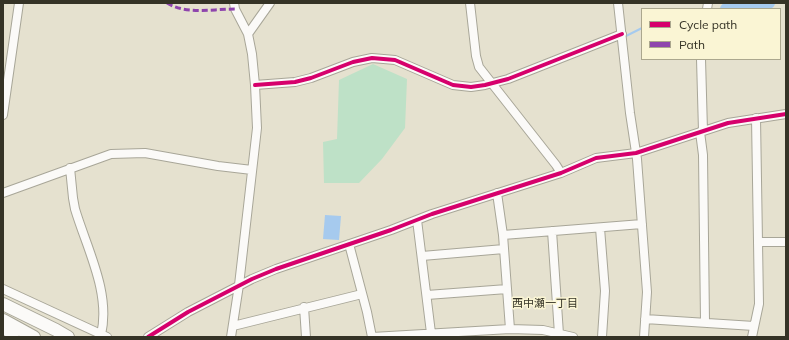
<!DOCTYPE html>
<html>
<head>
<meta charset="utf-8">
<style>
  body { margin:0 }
  #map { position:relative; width:789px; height:340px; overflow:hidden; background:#e5e1cf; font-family:Mulish,sans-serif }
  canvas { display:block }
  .frame { position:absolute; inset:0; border:4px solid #353326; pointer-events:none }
  .legend { position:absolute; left:641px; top:8px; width:140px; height:52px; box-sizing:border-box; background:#faf5d4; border:1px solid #aba78e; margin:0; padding:5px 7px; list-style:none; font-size:12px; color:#353326 }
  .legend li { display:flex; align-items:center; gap:8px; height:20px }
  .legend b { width:20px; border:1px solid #aba78e }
</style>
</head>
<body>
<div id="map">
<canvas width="789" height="340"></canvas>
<div class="frame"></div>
<ul class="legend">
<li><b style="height:5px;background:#d6006c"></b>Cycle path</li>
<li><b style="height:5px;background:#8e44ad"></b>Path</li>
</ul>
</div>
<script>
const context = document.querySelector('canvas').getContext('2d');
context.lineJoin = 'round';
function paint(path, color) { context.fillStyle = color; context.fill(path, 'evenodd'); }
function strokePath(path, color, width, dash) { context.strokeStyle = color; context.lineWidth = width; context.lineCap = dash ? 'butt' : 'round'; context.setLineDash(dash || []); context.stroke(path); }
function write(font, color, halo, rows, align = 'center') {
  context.font = font + ' Mulish,"Noto Sans JP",sans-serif'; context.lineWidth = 3; context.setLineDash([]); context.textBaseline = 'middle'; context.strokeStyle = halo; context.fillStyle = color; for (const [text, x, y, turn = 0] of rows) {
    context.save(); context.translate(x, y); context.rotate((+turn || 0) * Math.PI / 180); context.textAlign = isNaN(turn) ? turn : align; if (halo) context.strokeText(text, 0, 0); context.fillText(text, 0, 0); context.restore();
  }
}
paint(new Path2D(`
  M373 64 407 79 405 128 382 159 359 183H324L323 142 337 139 339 80Z`), '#bee1c7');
paint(new Path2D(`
  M325 215 341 216 339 240 323 239Z`), '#a6caee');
strokePath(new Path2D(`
  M624 37 642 28`), '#a6caee', 2);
strokePath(new Path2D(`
  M726 9 769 3`), '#a6caee', 12);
const minor = new Path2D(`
  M470 3 476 56 479 67 556 165 561 173
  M618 3 630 113 637 159 647 292 644 337
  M707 9 708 3
  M248 34 270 3
  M701 59 703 131
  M255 85 295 82 311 78 353 62 372 58 395 60 453 85 471 87 485 85 508 79 622 34
  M3 115 19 3
  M700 132 703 155 705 322
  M70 168 73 198 75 209C87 249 111 293 101 335
  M3 193 111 154 145 153 218 166 252 170
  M497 193 503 235 510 329
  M417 220 431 333
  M600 228 605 291 602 337
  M552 231 559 334
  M503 235 642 224
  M758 242H786
  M349 244 367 312 372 337
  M422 256 504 249
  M3 289 107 337
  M427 295 507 289
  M304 307 306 337
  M645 319 754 326
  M233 326 362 294
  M3 330 15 337
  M148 337 188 312 252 279 276 269 391 230 432 214 561 173 596 158 636 153 728 123 786 114
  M231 337 239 285 257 128 255 85 252 54 248 34 235 9 234 3
  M372 337 510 329 543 330 573 337
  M752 337 759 304 756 118`);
const highway = new Path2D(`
  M3 304 56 330 68 337
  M3 320 34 337`);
strokePath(minor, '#a8a698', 10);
strokePath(highway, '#a8a698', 14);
strokePath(minor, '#fbfaf8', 8);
strokePath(highway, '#fbfaf8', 12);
strokePath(new Path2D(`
  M167 3C187 15 212 9 235 9`), '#8e44ad', 3, [6, 3]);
strokePath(new Path2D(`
  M255 85 295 82 311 78 353 62 372 58 395 60 453 85 471 87 485 85 508 79 622 34
  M148 337 188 312 252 279 276 269 391 230 432 214 561 173 596 158 636 153 728 123 786 114`), '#d6006c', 4);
write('11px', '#353326', '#faf5d4', [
  ["西中瀬一丁目",545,304]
]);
</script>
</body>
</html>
